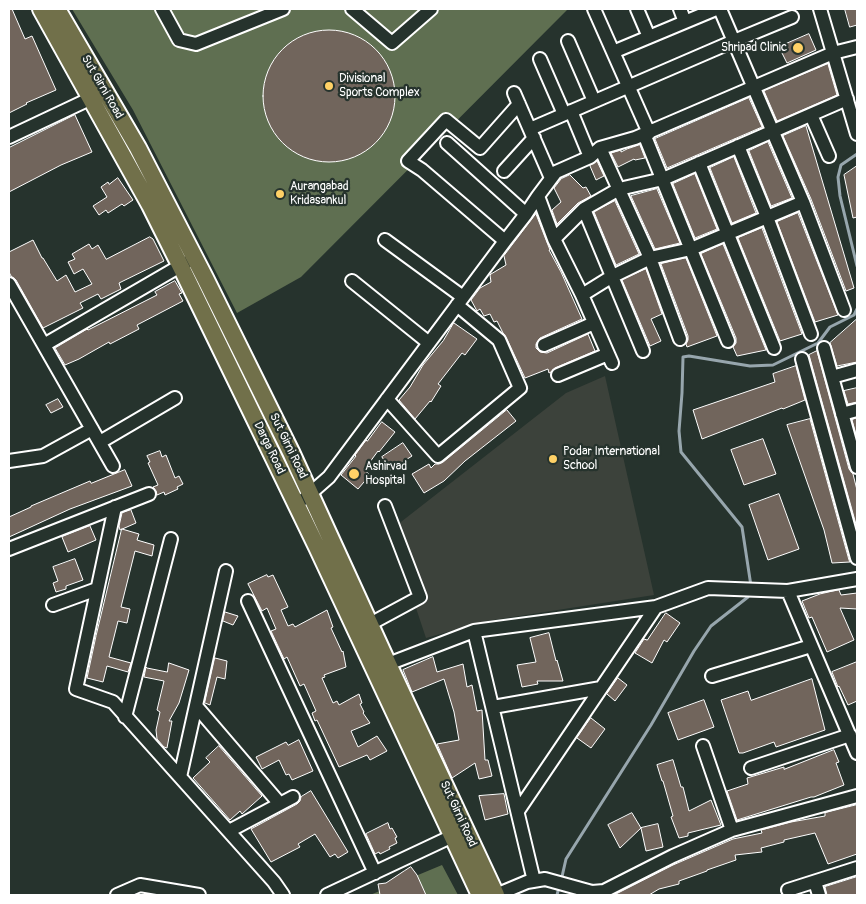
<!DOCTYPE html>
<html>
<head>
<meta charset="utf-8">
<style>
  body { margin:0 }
  #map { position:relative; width:866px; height:904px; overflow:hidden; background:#26332d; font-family:Pangolin,sans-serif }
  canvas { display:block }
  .frame { position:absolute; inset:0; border:10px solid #fff; pointer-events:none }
</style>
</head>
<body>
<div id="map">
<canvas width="866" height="904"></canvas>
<div class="frame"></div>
</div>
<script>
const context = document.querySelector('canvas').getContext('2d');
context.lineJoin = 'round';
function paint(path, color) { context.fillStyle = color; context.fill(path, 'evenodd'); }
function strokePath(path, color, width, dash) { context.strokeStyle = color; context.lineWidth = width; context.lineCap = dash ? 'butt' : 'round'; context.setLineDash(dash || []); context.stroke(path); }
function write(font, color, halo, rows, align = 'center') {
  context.font = font + ' Pangolin,sans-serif'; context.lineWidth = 4.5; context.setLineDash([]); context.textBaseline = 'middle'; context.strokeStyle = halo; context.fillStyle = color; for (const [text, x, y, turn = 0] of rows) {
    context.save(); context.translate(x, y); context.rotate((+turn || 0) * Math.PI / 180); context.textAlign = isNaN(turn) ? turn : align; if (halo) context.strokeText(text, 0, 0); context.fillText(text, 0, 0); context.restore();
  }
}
paint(new Path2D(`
  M605 376 654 595 487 621 426 638 409 587 397 525 566 393Z`), '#3c423b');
paint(new Path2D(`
  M72 9H566L567 10 301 277 237 313 133 110Z
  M442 865 458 895H370Z`), '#5f6f51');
strokePath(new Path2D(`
  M857 154 841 165 838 177 840 196 857 266
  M751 586 742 527 681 452 679 431 682 393 683 357 689 356 750 366 773 365 818 343 830 327 854 315 857 309
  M561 881 566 859 651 725 694 651 711 626 748 597 750 592
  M557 895 559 887`), '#97a6ad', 3);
const building = new Path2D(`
  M9 9H12L25 39 32 36 56 90 26 103 27 104 9 113Z
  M845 9H857V25L850 27Z
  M263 96a66 66 0 1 1 132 0a66 66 0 1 1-132 0Z
  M809 34 816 50 787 63 779 47Z
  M828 64 837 95 777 121 764 91Z
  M749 98 762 127 667 168 655 139Z
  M75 115 92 152 61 165 9 192V148Z
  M806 126 854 288 846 291 811 199 783 136Z
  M768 142 792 198 771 206 749 151Z
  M640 145 645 158 635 160 634 159 618 167 611 153 621 150V152L627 149Z
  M734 157 756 213 732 223 710 168Z
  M597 161 604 176 596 180 590 166Z
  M857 166V217L853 218 844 175Z
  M695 174 717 229 695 238 673 184Z
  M570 175 583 188 586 187 591 196 578 203 557 224 552 210 561 202 554 188 561 179Z
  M118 178 133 200 124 206 122 204 108 213 106 210 99 215 93 206 107 197 101 187 108 182 109 184Z
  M657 189 680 243 655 249 631 196Z
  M615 201 639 254 616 265 594 212Z
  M798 213 838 315 815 322 777 222Z
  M536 214 550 250H549L561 272 582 319 540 338 536 344V348L540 352 547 353 588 334 595 351 555 368 551 372 549 373 548 369 525 378 506 337 503 333 497 321 494 322 490 314 484 316 480 309 477 311 471 300 480 288 491 282 490 275 491 274 506 265 504 256Z
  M762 228 802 334 780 341 738 238Z
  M150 237 153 239 164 261 119 283 121 289 101 299 98 294 80 303 83 308 43 328 16 280 11 276 9 272V252L33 240 42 258H43L57 281 66 275 75 292 92 284 83 269 74 274 68 262 75 259 72 254 89 244 92 249 98 245 106 259Z
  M723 244 766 350 737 356 733 347 736 343V338L701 254Z
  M686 258 717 336 687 347 686 344 688 340V336L661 264Z
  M646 269 662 314 651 319 661 341 650 346 622 280Z
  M175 281 182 293 179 294 183 301 137 325 139 329 110 344 109 342 79 359 65 365 55 348 87 329 88 330 157 295 155 292Z
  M857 319V362L837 366 830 343Z
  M454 323 477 339 465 355 462 353 438 384 441 386 431 402 430 401 415 419 399 400 410 387 423 365 443 341Z
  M817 351 849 469 853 474 857 490V528L809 355Z
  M796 366 805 400 783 409 782 408 702 439 693 410 775 382 773 374Z
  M857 388V402L848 404 844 391Z
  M58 399 63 407 51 413 46 405Z
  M507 410 516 421 465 461 444 481 424 493 412 474 429 464 431 468 435 464H439L443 462Z
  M857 418V438L852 420Z
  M810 419 849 560 850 562 832 563 824 530 787 425Z
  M382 422 395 432 379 452 378 451 364 470 370 475 358 489 341 475 356 456 355 455 366 440 367 441Z
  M763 439 776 474 744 485 731 450Z
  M403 443 412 456 390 470 382 457Z
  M160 451 162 457 166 455 175 478 179 476 183 484 177 487 178 489 165 495 164 492 157 495 156 491 153 487 158 485 148 463 150 462 147 456Z
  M125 470 132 486 70 509 9 537V517L31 507V506L90 481 91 483Z
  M779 494 799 549 768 560 749 505Z
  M131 510 136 523 120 530 119 526 122 513Z
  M90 526 96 540 68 552 62 537Z
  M122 529 139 534 137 540 154 545 152 556 135 551 121 607 130 609 127 623 118 621 109 657 131 663 128 672 107 666 103 682 87 678 96 636Z
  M75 559 83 580 66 586V589L56 592 53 583 58 581 53 567Z
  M267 575 268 577 273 575 288 607 281 610 288 626 293 624 295 627 327 610 333 627 331 628 342 652 343 651 346 667 324 675 325 677 322 678 333 703 337 701 339 705 359 694 362 703 360 704 364 712 363 713 370 723 351 731 358 747 377 736 387 751 370 760 367 755 339 767 317 720 315 721 312 713 316 711 304 684 300 686 287 657 284 659 271 631 276 629 267 608 262 611 248 584Z
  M839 590 841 595 857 593V609L840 608 854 640 827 652 812 617 809 618 802 601 820 594Z
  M225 612 238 616 233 625 223 621Z
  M666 613 680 623 667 642 664 640 652 663 635 653 644 639 647 640Z
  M549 633 556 661 557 660 563 681H537L538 684 522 687 517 665 536 662 530 638Z
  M433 657 437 672 463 664 467 687 472 685 477 711 482 710 485 760H488L492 776 479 779 475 763 452 778 437 744 459 740 454 712 444 679 412 692 403 670Z
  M215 658 227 661 225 679 217 677 210 705 205 703Z
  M857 662V701L848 705 839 686 838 687 832 672Z
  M169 663 189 670 179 703 169 721H172L167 748 164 747 157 739 156 730 160 712 157 710 164 681 144 677 146 667 147 668 167 672Z
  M618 678 627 685 615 701 607 694Z
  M812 679 825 730 776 747 774 742 743 753H739L721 700 748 691 751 700Z
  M704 700 714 727 678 740 668 713Z
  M591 718 605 729 591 748 577 738Z
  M299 740 313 771 292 780 289 774 286 775 279 760 262 769 256 757 286 742 288 745Z
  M219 746 262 796 242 814 240 811 230 820 193 778 210 762 206 758Z
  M834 750 839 762 836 763 844 785 814 797H811L737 820 727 791 748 784 747 778 784 767V769Z
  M673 760 681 787H683L689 811 711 800 721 825 688 833V836L679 838 671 817 673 816 663 781H662L657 765Z
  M311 791 348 852 338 858 335 854 330 857 315 834 298 844 300 847 271 862 251 829 297 804 300 801 301 797Z
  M504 794 508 814 485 820 479 796Z
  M857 805V854L828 864 815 833 784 840V842L761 848 762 852 735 855 736 860 707 870V871L679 881V884L659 889 649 895H614L673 865 733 839 762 833 761 830 791 822 825 816V813Z
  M632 813 641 828 620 848 608 825Z
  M388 823 390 829 392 828 397 837 395 838 397 843 389 847 390 849 380 854 379 852 375 854 366 834Z
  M658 824 663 847 646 851 641 828Z
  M411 867 417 875 426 895H380L378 884 386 883 404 871Z
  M857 877V895H827L825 887Z`);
paint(building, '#71655c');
strokePath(building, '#fff', 1);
const minor = new Path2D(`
  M162 9 179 40 196 44 283 9
  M352 9 392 43 431 9
  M594 9 649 133
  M637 9 649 37
  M680 9 685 22
  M720 9 803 202 844 310
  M820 9 857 134
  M568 41 594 101
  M613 52 716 9
  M540 59 564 114
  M514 93 551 178
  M571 111 590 157
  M811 115 829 156
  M530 129 734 41 792 17
  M644 134 728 341
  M9 137 98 95
  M447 143 526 214
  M738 146 767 217 811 334
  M600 148 650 258 680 339
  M699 163 774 348
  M504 171 534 138
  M538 196 554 239 582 295 612 363
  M584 209 643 351
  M554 239 584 209 619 189 663 179 847 99
  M385 240 463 297
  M505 241 422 170 408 161 446 120 480 148 519 104
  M352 281 429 343
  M9 284 113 466
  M582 295 611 277 650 258 691 249 803 202
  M44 345 187 262
  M544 345 594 323
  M824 348 857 467
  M802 359 857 558
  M558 375 608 354
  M832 377 857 370
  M387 399 438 456 520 388 499 340 457 305
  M842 414 857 410
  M100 442 175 398
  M9 461 43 456 92 429
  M304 499 329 477 505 241 526 214 538 196 556 172 590 157 600 148 635 138 833 53 857 47
  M115 507 76 689 113 702 274 882 283 895
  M9 549 149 494
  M788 591 857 753
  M248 601 375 873
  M53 605 97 589
  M370 624 420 597 385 506
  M474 631 534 881
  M388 664 474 631 656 607 708 588 788 591 857 579
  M712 676 811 646
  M196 706 280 804
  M493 707 601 688
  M125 717 171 539
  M703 746 732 830
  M751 768 850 735
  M180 777 226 571
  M518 811 656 607
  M229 831 293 797
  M815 882 819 895
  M788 890 857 868
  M117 895 140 885 199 895
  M327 895 459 833
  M496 895 527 882 545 879 592 892 604 891 673 856 732 830 857 796`);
const major = new Path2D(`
  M41 9 150 205 183 271 317 547 480 895
  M57 9 138 148 205 278 291 452 388 664 496 895`);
strokePath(minor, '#fff', 16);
strokePath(major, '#fff', 20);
strokePath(minor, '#26332d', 12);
strokePath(major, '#71704a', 16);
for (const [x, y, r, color] of [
  [798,48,6,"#ffd166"],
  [329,86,5,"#ffd166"],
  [280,194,5,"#ffd166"],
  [553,459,5,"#ffd166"],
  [354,474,6,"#ffd166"]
]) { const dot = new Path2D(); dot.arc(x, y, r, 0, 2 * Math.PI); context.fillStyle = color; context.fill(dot); strokePath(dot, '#26332d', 2); }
write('12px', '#fff', '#26332d', [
  ["Shripad Clinic",787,48,"right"],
  ["Divisional",339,79],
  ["Sports Complex",339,93],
  ["Aurangabad",290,187],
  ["Kridasankul",290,201],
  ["Podar International",563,452],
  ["School",563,466],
  ["Ashirvad",365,467],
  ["Hospital",365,481]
], 'left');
write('12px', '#fff', '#26332d', [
  ["Sut Girni Road",102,87,60],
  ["Sut Girni Road",288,446,64],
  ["Darga Road",269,448,64],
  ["Sut Girni Road",458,814,65]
]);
</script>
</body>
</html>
